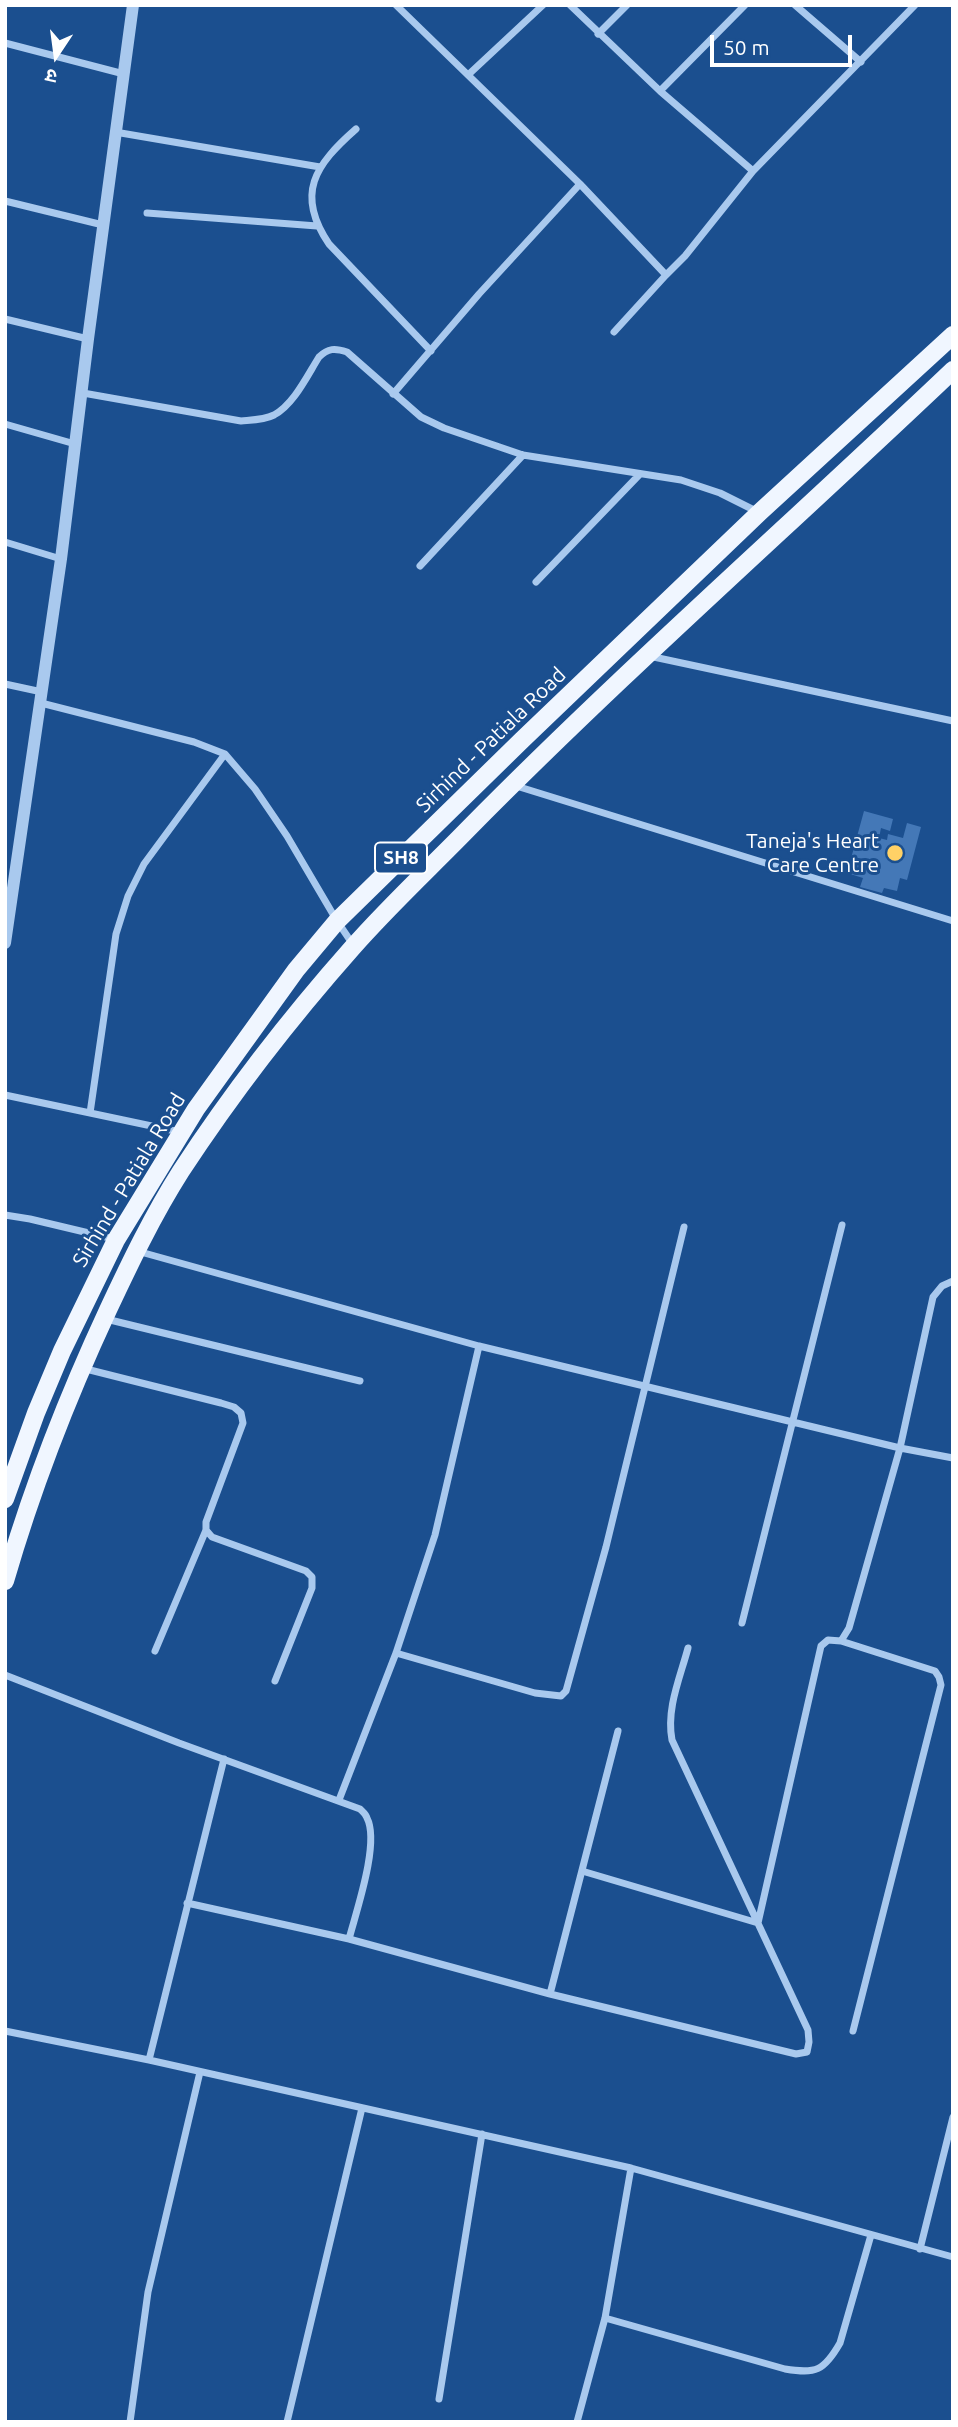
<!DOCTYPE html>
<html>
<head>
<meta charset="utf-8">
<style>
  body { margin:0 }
  #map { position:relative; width:958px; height:2427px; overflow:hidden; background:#1b4f8f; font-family:Ubuntu,"Noto Sans Devanagari",sans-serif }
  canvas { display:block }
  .frame { position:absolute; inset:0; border:7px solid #fff; pointer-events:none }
  .north { position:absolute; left:21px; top:21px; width:70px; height:70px; -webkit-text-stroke:5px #1b4f8f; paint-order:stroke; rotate:193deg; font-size:19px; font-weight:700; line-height:28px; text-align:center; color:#fff }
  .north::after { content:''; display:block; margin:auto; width:24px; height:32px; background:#fff; clip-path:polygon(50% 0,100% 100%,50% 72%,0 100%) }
  .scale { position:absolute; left:710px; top:35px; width:142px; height:32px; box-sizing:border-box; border:4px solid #fff; border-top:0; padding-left:9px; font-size:21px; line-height:24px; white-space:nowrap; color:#fff; -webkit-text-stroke:5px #1b4f8f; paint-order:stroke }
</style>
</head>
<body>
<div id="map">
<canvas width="958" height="2427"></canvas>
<div class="frame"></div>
<div class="north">उ</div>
<div class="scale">50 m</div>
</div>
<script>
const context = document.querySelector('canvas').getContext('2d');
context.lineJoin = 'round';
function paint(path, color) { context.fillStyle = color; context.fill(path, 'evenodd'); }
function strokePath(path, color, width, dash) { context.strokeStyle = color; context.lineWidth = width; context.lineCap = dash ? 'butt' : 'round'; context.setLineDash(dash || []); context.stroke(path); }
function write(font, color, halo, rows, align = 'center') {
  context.font = font + ' Ubuntu,sans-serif'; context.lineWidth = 6; context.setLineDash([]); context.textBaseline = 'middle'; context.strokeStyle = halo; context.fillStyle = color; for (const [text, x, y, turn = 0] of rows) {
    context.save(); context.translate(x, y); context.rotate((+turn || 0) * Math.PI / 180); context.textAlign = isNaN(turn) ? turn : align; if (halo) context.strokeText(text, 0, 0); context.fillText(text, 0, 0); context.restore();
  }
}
paint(new Path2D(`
  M864 811 893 819 890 831 881 828 879 838 887 840 888 834 903 838 907 823 921 827 907 880 900 878 897 891 884 888 882 893 860 887 863 878 847 873Z`), '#4478b7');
strokePath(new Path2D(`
  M396 5 580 184 666 275 614 332
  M570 5 660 91 753 171
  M795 5 861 62
  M598 34 627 5
  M5 43 124 74
  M468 75 543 5
  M660 91 745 5
  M356 129C315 165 295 194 329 244L431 351
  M115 132 320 167
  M5 201 103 225
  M147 213 317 226
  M666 275 685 256 753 171 915 5
  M5 319 88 339
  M83 393 241 421C252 420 264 420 274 415 294 404 307 376 319 357 328 348 335 348 347 352L421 417 444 428 523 455 681 480 720 493 758 512
  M393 394 479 294 580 184
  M5 424 75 444
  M5 542 61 559
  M420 566 523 455
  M536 582 640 474
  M649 656 953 721
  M5 684 42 692
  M41 703 194 742 225 754 255 789 287 836 337 921 354 946
  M513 785 953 921
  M5 1095 180 1132
  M90 1113 116 934 128 896 144 864 225 754
  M5 1215 30 1219 114 1239
  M137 1251 479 1346 900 1448 953 1458
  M106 1319 360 1381
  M82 1368 221 1403 234 1407 241 1413 243 1423 240 1431 206 1522V1530L155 1651
  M206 1530 212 1537 306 1571 312 1577V1588L275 1681
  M742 1623 842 1225
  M841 1641 935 1671 939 1677 941 1685 853 2031
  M396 1653 535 1693 561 1696 566 1691 606 1547 684 1227
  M5 1675 179 1743 360 1809C363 1812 366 1814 367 1818 380 1843 356 1912 349 1939
  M339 1800 396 1653 435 1535 479 1346
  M582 1871 758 1923 821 1646 828 1640 841 1641 849 1628 900 1448 933 1297 942 1286 953 1281
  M187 1903 349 1939 550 1994 796 2054 807 2052 809 2042 808 2030 672 1740C666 1709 680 1678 688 1648
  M550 1994 618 1731
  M5 2031 149 2060 631 2168 953 2257
  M149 2060 224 1759
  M920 2249 953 2117
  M605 2318 785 2369C816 2374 824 2371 840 2343L871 2235
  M439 2399 482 2134
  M130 2422 148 2292 200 2072
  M287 2422 362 2108
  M577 2422 605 2318 631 2168`), '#a9c9ee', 7);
strokePath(new Path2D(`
  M5 943 61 559 88 339 133 5`), '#a9c9ee', 12);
strokePath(new Path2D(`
  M5 1499 36 1413 62 1351 116 1240 196 1109 296 970 337 921 522 740 760 512 953 335
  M5 1581C32 1488 67 1398 108 1310 130 1263 153 1215 181 1171 232 1093 291 1017 353 947 389 906 430 868 468 829 624 671 791 524 953 370`), '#f0f6ff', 18);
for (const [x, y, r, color] of [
  [895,853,9,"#ffd166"]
]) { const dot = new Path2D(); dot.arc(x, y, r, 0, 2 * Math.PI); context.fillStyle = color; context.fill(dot); strokePath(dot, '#1b4f8f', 2.5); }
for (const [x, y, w] of [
  [401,858,52]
]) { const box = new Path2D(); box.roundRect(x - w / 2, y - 15.5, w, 31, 5); context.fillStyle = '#1b4f8f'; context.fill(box); strokePath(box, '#fff', 2); }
write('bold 19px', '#fff', null, [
  ["SH8",401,858]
]);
write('21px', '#fff', '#1b4f8f', [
  ["Sirhind - Patiala Road",491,740,-44],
  ["Sirhind - Patiala Road",129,1180,-59]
]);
write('21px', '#fff', '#1b4f8f', [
  ["Taneja's Heart",879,841],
  ["Care Centre",879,865]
], 'right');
</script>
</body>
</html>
